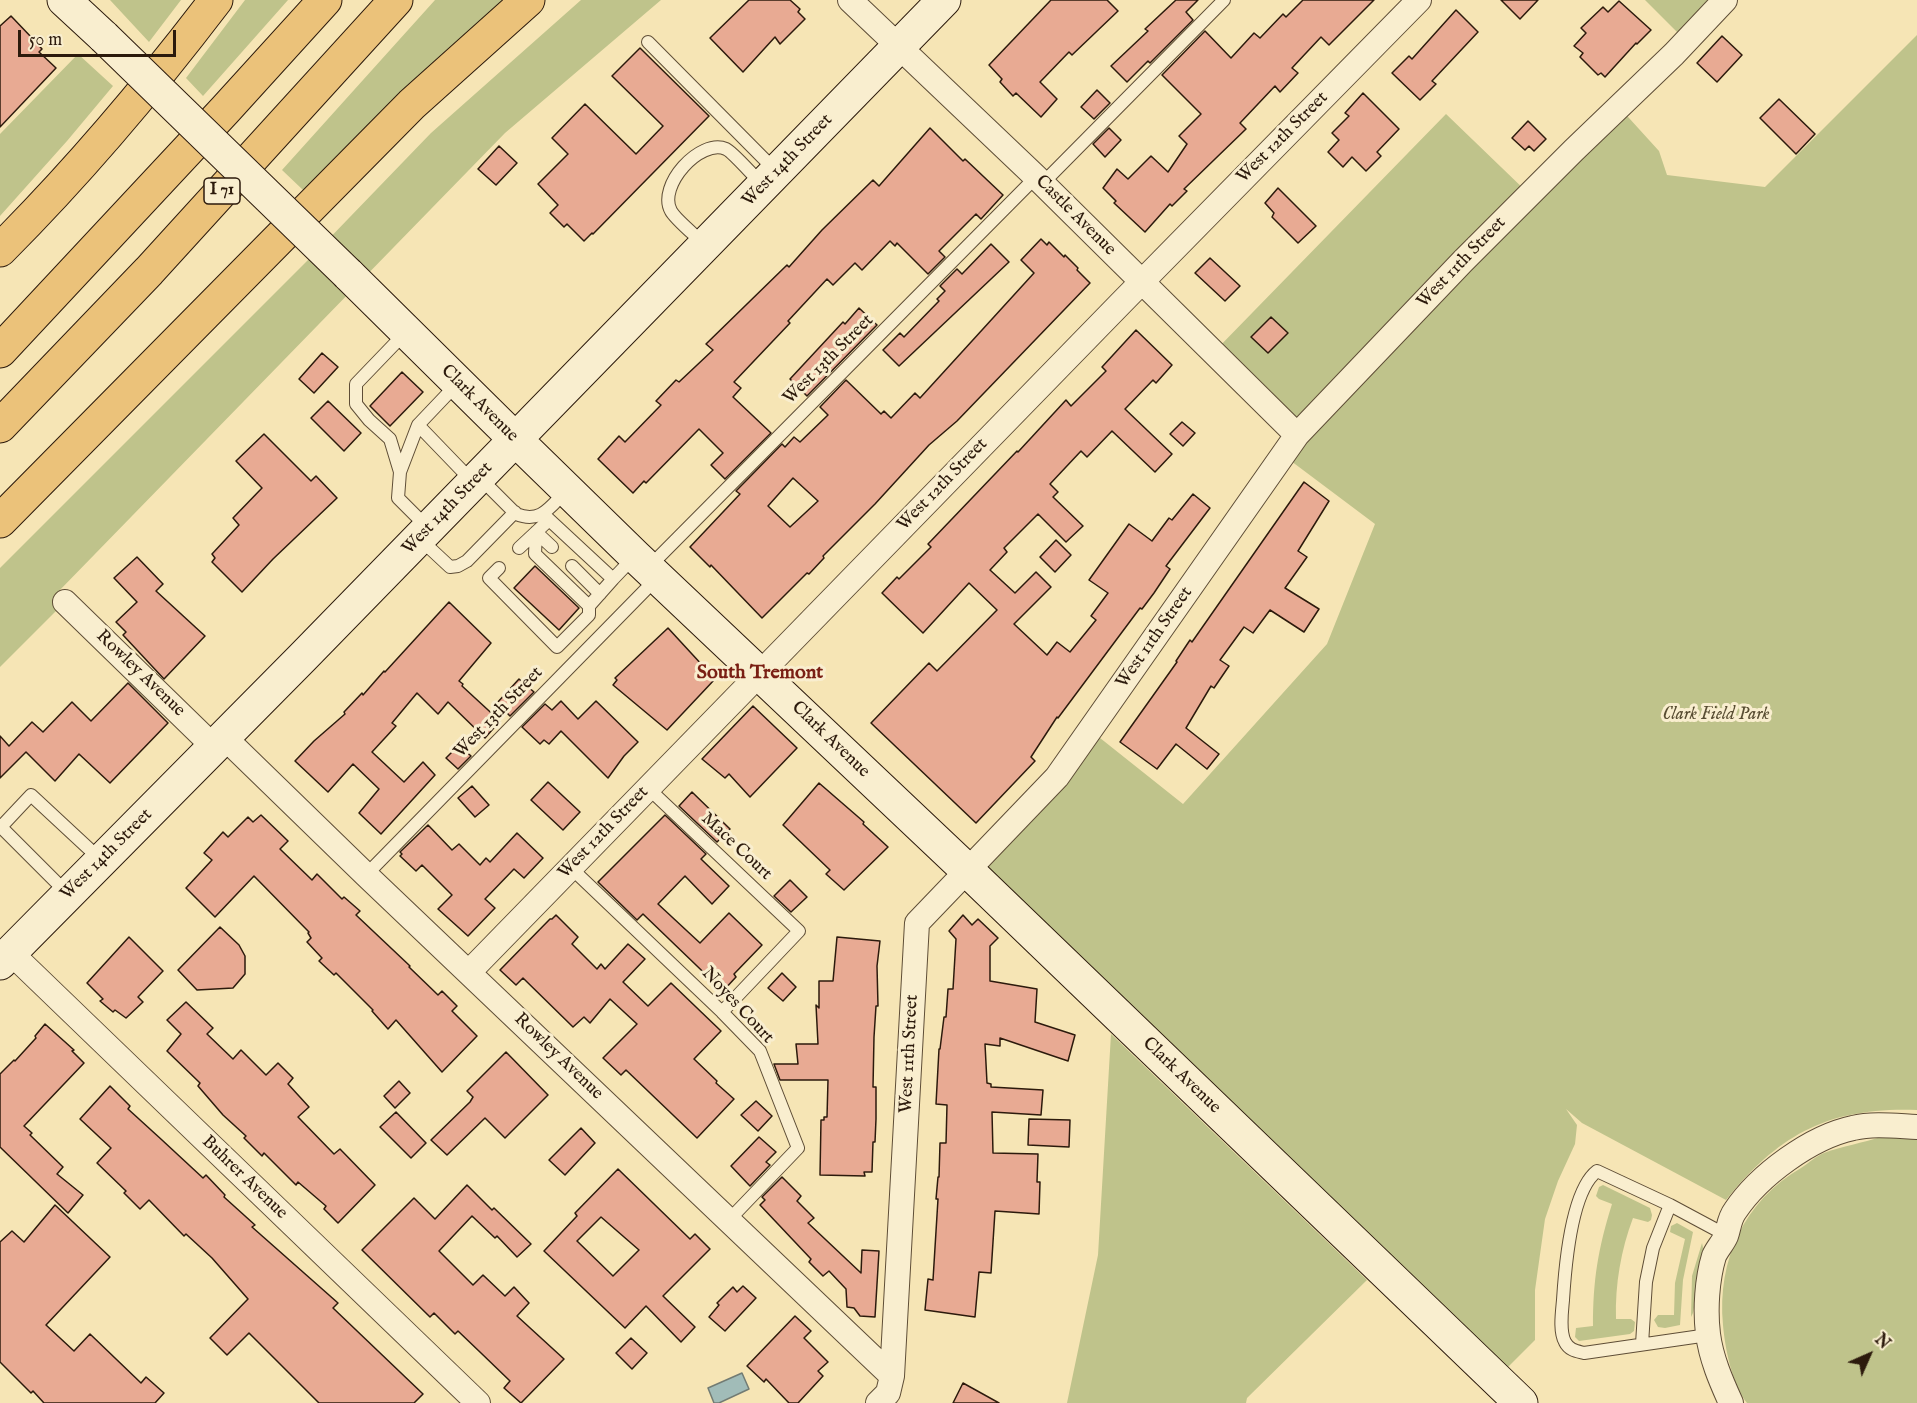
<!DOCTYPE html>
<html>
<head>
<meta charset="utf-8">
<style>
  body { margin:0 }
  #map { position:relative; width:1917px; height:1403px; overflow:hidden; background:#f6e5b5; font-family:"IM FELL English",serif }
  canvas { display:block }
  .north { position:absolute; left:1839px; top:1325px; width:60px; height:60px; -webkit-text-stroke:4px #f9eecf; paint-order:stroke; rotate:45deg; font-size:16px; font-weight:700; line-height:24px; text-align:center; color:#2c1a0c }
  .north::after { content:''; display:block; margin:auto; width:21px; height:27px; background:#2c1a0c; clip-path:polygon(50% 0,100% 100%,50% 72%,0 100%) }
  .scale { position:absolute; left:18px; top:30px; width:158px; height:27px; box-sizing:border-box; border:3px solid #2c1a0c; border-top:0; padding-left:8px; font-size:18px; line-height:21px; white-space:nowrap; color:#2c1a0c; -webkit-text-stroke:4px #f9eecf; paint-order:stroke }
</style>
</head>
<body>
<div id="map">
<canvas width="1917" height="1403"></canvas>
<div class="north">N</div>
<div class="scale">50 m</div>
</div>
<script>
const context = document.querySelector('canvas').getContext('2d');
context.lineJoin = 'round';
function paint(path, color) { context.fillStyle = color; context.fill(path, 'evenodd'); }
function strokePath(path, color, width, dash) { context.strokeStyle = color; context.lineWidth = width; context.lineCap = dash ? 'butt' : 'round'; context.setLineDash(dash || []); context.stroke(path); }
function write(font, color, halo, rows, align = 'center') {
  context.font = font + ' "IM FELL English",serif'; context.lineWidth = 6; context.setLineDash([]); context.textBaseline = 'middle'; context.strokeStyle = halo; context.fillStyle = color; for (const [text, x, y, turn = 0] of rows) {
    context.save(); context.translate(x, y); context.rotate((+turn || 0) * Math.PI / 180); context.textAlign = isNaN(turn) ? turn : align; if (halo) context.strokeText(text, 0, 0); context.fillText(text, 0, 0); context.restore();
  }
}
paint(new Path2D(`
  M110 0H181L149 42Z
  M245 0H288L203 96 186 78Z
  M435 0H505L413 82 303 190 282 170Z
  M581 0H661L505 133 57 593 65 602 0 667V568L321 247 431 133Z
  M1645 0H1725L1686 41Z
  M1917 35V1110C1830 1107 1780 1133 1726 1200L1582 1123 1566 1109 1577 1125 1575 1144 1558 1181 1545 1219 1535 1290V1340L1496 1379 968 871 1090 730 1183 804 1327 644 1375 524 1283 455 1297 435 1214 352 1446 114 1529 194 1619 107 1659 151 1667 175 1765 187Z
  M78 54 113 86 67 141 0 216V134Z
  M1111 1034 1367 1280 1247 1398 1246 1403H1067L1098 1255Z
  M1881 1137 1917 1139V1403H1747C1732 1384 1725 1348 1723 1325 1717 1260 1744 1201 1801 1168 1809 1163 1816 1156 1824 1153 1842 1146 1863 1143 1881 1137Z
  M1603 1185 1650 1208 1652 1215 1651 1220 1648 1222 1633 1218C1621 1250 1615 1284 1616 1319H1631L1635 1322 1634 1331 1630 1334 1579 1341 1575 1337 1576 1328 1593 1326C1593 1280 1598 1249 1612 1204L1599 1199 1596 1196 1599 1187Z
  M1677 1223 1693 1232 1683 1280 1680 1325 1665 1328 1658 1327 1654 1320 1658 1315H1674L1675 1283 1685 1239 1670 1232 1671 1226Z
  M1702 1243C1707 1260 1697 1294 1693 1313L1691 1317 1692 1276Z`), '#bfc38b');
const water = new Path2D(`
  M742 1373 749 1389 719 1403H714L708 1388Z`);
paint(water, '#a1bcb8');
strokePath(water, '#727b73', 1.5);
const building = new Path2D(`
  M749 0H790L800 9 798 12 805 19 780 44 775 37 743 72 710 38Z
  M1051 0H1107L1118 11 1072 55 1069 52 1040 82 1057 99 1041 117 1016 93 1013 96 1000 82 1002 79 989 65Z
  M1176 0H1198L1186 12 1193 20 1150 63 1148 61 1127 82 1111 66 1148 31 1145 29Z
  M1303 0H1374L1329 45 1321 37 1292 68 1298 73 1280 92 1275 86 1240 123 1246 129 1184 189 1187 191 1172 206 1170 204 1145 232 1114 203 1116 201 1103 188 1117 169 1128 179 1151 156 1168 172 1187 144 1179 136 1201 114 1162 75 1205 31 1231 58 1254 33 1260 38 1283 14 1286 17Z
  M1501 0H1538L1520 19Z
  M1619 1 1651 30 1637 44 1636 43 1605 77 1601 73 1598 75 1580 57 1583 53 1574 46 1586 33 1581 28 1603 7 1608 12Z
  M1456 10 1478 32 1432 81 1436 84 1420 100 1392 73 1409 56 1412 59Z
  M11 16 33 39 42 49 39 52 56 68 0 127V26Z
  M1722 36 1742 55 1717 82 1697 63Z
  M640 48 709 116 593 234 592 233 584 241 567 224 564 227 550 213 558 205 538 184 568 154 552 138 585 104 636 154 663 126 612 76Z
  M1097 90 1110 103 1094 119 1081 107Z
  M1363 93 1399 129 1377 152 1381 156 1366 171 1352 157 1343 167 1328 152 1339 140 1332 133 1349 116 1345 113Z
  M1779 99 1815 134 1796 154 1760 118Z
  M1528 121 1546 139 1534 151 1529 146 1525 150 1512 138Z
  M930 128 963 161 965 159 1003 195 981 219 976 214 939 251 945 257 928 274 897 243 895 246 890 241 862 270 855 263 833 285 827 279 788 321 790 323 734 382 741 388 733 397 771 433 725 479 711 465 723 453 699 429 646 483 644 481 633 493 598 459 619 436 625 442 661 405 656 401 676 380 679 382 713 350 706 344 787 265 789 267 822 230 873 180 879 186Z
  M1109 128 1121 140 1105 157 1093 144Z
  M499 146 517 163 496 185 478 169Z
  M1278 188 1316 226 1298 243 1272 217 1274 213 1265 203Z
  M1041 239 1047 245 1049 242 1064 257 1065 255 1078 268 1077 270 1090 283 957 421 929 445 875 504 823 556 824 558 809 574 807 573 762 618 711 565 710 567 690 547 740 494 736 491 782 444 785 447 794 437 800 442 828 415 820 407 846 380 881 414 884 411 891 418 915 393 920 398 1034 273 1021 260ZM793 478 818 501 790 527 768 506Z
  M991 244 1009 262 899 366 883 350 900 333 904 337 939 301 937 299 945 291 940 286 957 269 962 274Z
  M1210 258 1240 286 1225 301 1195 273Z
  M859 308 877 325 807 396 790 379 843 322 845 324Z
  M1271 317 1288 333 1268 353 1251 337Z
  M1136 330 1172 365 1156 383 1153 380 1125 409 1172 454 1155 472 1112 431 1087 457 1081 451 1050 484 1058 492 1053 497 1083 526 1066 542 1038 514 1004 548 1007 552 990 570 1015 593 1036 572 1051 587 1014 624 1047 655 1057 642 1070 652 1096 620 1091 616 1108 593 1089 580 1129 524 1152 541 1169 518 1172 520 1193 494 1210 508 1166 566 1170 569 1154 593 1142 609 1140 608 1058 718 1057 717 1031 757 1035 761 976 823 871 723 929 663 937 671 997 610 969 583 923 633 882 593 897 577 899 579 931 547 928 544 1017 451 1018 452 1066 400 1071 406 1106 371 1102 367Z
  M322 353 338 367 314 393 299 379Z
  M402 372 423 392 390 426 370 406Z
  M328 401 361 433 344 451 311 418Z
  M1182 422 1195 433 1183 446 1170 434Z
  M264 434 311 481 316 476 337 498 273 559 242 592 212 562 215 558 212 554 239 525 233 518 262 488 236 461Z
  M1304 482 1329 501 1298 551 1307 557 1285 588 1319 609 1304 632 1270 610 1253 633 1244 627 1220 660 1229 666 1214 688 1211 686 1186 728 1219 754 1207 769 1176 744 1157 769 1120 742 1177 662 1176 661 1190 640 1192 642Z
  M1056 540 1071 555 1055 572 1040 557Z
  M137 557 163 584 156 591 205 636 164 679 123 635 126 632 116 622 137 602 114 578Z
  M535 566 579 608 559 630 514 588Z
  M449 602 491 643 459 681 463 684 462 686 500 721 485 738 448 702 438 714 417 693 392 723 396 726 372 752 404 782 423 762 435 775 381 834 359 813 379 789 353 764 328 792 295 761 314 741 345 714 344 712 362 693 363 695 384 671 385 672Z
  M668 628 715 679 667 730 613 685 617 680 615 678Z
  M519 679 534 692 510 716 497 703Z
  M128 683 168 723 110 783 79 754 55 781 26 752 0 778V736L9 746 32 722 43 732 72 702 91 721Z
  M561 701 578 719 596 701 638 742 624 756 608 778 561 731 549 744 544 740 540 744 522 727 545 704 552 710Z
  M753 706 797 748 750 797 729 774 725 778 702 759Z
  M459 745 471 756 458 769 446 758Z
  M548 782 580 812 563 830 531 800Z
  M819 783 864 822 863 824 888 847 844 890 826 874 830 870 783 825Z
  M472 786 489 805 475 817 458 798Z
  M692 792 730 829 717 842 679 806Z
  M261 815 288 841 280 849 312 880 317 874 342 899 344 897 360 911 356 915 410 966 409 967 438 995 442 991 457 1006 452 1011 477 1036 442 1072 396 1020 388 1029 372 1011 373 1010 336 973 334 975 319 961 322 958 307 942 311 938 308 933 309 932 254 876 215 917 186 888 212 860 204 853 223 832 228 837 248 817 253 822Z
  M665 815 706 854 701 859 729 886 712 904 685 876 658 904 700 943 729 913 762 945 734 974 736 977 723 991 643 914 637 920 598 882Z
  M428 825 452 850 459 844 480 865 486 858 490 862 517 833 543 858 524 878 514 869 485 899 495 908 468 936 438 909 452 895 422 865 416 871 400 856 402 854 400 852Z
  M790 880 807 897 791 912 774 896Z
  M556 915 578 937 572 944 597 969 601 964 605 969 628 944 645 959 623 982 648 1006 671 983 721 1031 694 1059 717 1081 716 1083 734 1099 697 1138 626 1070 621 1075 603 1058 637 1024 610 999 590 1023 584 1017 573 1027 523 978 516 985 500 970 550 919H552Z
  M963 915 972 925 978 919 998 938 990 946V981L1037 989 1035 1022 1075 1035 1068 1061 1000 1038V1046L985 1044 987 1083 991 1084V1087L1043 1090 1041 1115 992 1112 993 1153 1038 1154 1037 1182H1040L1039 1214 995 1211 991 1273 979 1272 975 1317 925 1310 928 1279 933 1280 938 1199H936L938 1177H939L940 1143H946L947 1105 936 1104 939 1049H940L944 1017H946L948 989H953L956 939 949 931Z
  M220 927 239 945 245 956V974L233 988 197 990 178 970Z
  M129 937 163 971 138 997 143 1002 126 1018 115 1010 113 1012 100 1001 103 999 87 983Z
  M837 937 880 941 877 966 878 1006H876L874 1037 873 1087H876V1119L875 1142H873L872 1172H864L865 1176 820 1175 821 1120H824V1117H827L828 1080H780L774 1064H798L796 1044H818L816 1005 819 1008V981H833Z
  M782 973 796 987 783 1001 768 988Z
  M186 1002 213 1028 207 1034 233 1059 241 1050 266 1075 278 1063 293 1078 288 1084 309 1107 298 1117 334 1154 340 1149 375 1185 338 1223 324 1209 326 1206 298 1182 296 1185 264 1153 262 1156 244 1138 246 1136 223 1115 198 1086 200 1083 167 1051 181 1034 167 1020Z
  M45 1024 74 1050 72 1051 84 1063 24 1126 32 1133 30 1135 63 1167 57 1174 83 1195 68 1213 0 1147V1074L14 1060 15 1061 36 1038 35 1036Z
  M506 1052 548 1095 505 1138 485 1118 447 1155 431 1140 470 1102 473 1097 467 1091Z
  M399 1081 410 1093 395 1108 384 1096Z
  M110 1086 130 1106 128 1109 162 1140 203 1178 206 1175 225 1195 224 1197 255 1225 252 1227 338 1303 333 1308 423 1394 414 1403H319L249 1333 227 1355 210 1338 248 1299 212 1258 186 1234 184 1236 149 1200 140 1209 124 1193 126 1191 97 1163 111 1148 80 1119Z
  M756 1101 772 1116 758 1131 741 1115Z
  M396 1112 426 1143 411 1158 380 1127Z
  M1029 1119 1070 1120 1069 1147 1028 1145Z
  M581 1128 595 1143 565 1175 549 1160Z
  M759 1137 776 1152 766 1162 770 1165 750 1186 731 1166Z
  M618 1169 690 1239 695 1234 710 1249 663 1296 695 1327 681 1342 646 1306 625 1328 544 1251 577 1216 575 1213ZM601 1217 639 1250 613 1276 577 1241Z
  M782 1177 801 1196 797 1201 814 1218 808 1223 861 1273 862 1250 879 1251 875 1317 860 1316 854 1308 847 1307 846 1289 829 1271 823 1276 809 1262 811 1259 760 1205 765 1200 762 1197Z
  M467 1185 492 1210 494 1208 531 1244 517 1257 497 1236 495 1238 472 1216 439 1251 473 1285 483 1275 505 1296 514 1287 529 1303 517 1316 564 1359 521 1403 504 1388 510 1381 481 1353 458 1331 455 1334 434 1313 430 1317 362 1250 414 1198 435 1219Z
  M55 1205 110 1257 46 1325 74 1351 90 1334 141 1383 146 1377 164 1393 155 1403H44L33 1391 31 1393 0 1362V1242L12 1231 24 1242Z
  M743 1286 756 1298 725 1331 709 1317 719 1305 717 1303 733 1287 737 1292Z
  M795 1316 811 1331 804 1338 828 1362 818 1371 823 1376 798 1403H789L766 1379 764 1382 747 1366Z
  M631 1338 647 1353 632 1369 616 1353Z
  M963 1383 999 1403H953Z`);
paint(building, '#e8aa93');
strokePath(building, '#2c1a0c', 1.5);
const lane = new Path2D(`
  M648 42 776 171
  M1042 184 1224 0
  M704 244C696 236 675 219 671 211 657 186 700 138 726 149 733 152 755 178 763 185
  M406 332 356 384V404L369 420 390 439 400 472 398 498 428 528
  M457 384 418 425 472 481
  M400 472 418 425
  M480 478 516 514C541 524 550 507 566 491
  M536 532 535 554 589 606 613 579 543 514
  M536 532 552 547
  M420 539 450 567 458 566 467 561 515 512
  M519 548 549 520
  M572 566 600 594
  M499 568 489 578 557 647 589 615V606
  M648 568 1036 177
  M613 579 635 556
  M648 788 799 931 722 1012
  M570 867 722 1012 760 1051 798 1148 728 1221
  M366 875 657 578
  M68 894 1 827 31 795 101 860
  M1708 1335 1584 1353C1576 1351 1569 1350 1565 1342 1559 1331 1562 1312 1563 1300 1565 1268 1571 1191 1597 1171L1670 1205 1726 1235
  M1642 1344 1646 1282 1653 1248 1670 1205`);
const street = new Path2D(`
  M850 0 1036 177 1297 435
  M65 602 214 747
  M224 737 366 875 892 1376
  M10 952 478 1403
  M469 972 1122 302 1419 0
  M878 1403 888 1393 892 1376 917 923 1057 777 1297 435 1463 261 1574 150 1674 54 1725 0
  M1731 1403C1721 1381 1711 1358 1708 1334 1705 1310 1707 1279 1714 1256 1717 1249 1723 1243 1726 1236 1729 1228 1729 1219 1735 1211 1759 1175 1811 1137 1853 1128 1873 1123 1896 1126 1917 1127`);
const secondary = new Path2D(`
  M64 0 104 37
  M348 274 516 440 635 556 968 871 1521 1403
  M0 963 302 658 944 0`);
const highway = new Path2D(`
  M0 250C78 172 149 88 216 0
  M0 351 225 110 325 0
  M0 426 149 271 396 0
  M0 521 412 104 528 0`);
strokePath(lane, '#5e4d36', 14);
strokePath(street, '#5e4d36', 26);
strokePath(secondary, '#2c1a0c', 35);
strokePath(highway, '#2c1a0c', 35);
strokePath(lane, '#f9eecf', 12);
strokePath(street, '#f9eecf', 24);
strokePath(secondary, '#f9eecf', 33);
strokePath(highway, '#ebc27a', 33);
const secondaryBridge = new Path2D(`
  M104 37 348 274`);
strokePath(secondaryBridge, '#2c1a0c', 35, []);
strokePath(secondaryBridge, '#f9eecf', 33);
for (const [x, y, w] of [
  [222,191,36]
]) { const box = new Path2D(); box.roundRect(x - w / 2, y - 13, w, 26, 4.5); context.fillStyle = '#f9eecf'; context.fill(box); strokePath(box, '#2c1a0c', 1.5); }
write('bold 16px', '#2c1a0c', null, [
  ["I 71",222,191]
]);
write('18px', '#2c1a0c', '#f9eecf', [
  ["West 12th Street",1283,138,-45],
  ["West 14th Street",788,161,-46],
  ["Castle Avenue",1075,216,45],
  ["West 11th Street",1462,263,-46],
  ["West 13th Street",829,360,-45],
  ["Clark Avenue",479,404,45],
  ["West 12th Street",943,485,-46],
  ["West 14th Street",448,509,-46],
  ["West 11th Street",1155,638,-55],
  ["Rowley Avenue",140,674,44],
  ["West 13th Street",499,713,-46],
  ["Clark Avenue",830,740,44],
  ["West 12th Street",604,833,-46],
  ["Mace Court",736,847,43],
  ["West 14th Street",107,855,-45],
  ["Noyes Court",737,1006,47],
  ["West 11th Street",910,1054,-87],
  ["Rowley Avenue",558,1057,44],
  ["Clark Avenue",1181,1076,44],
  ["Buhrer Avenue",244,1178,44]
]);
write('italic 18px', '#584d32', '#f9eecf', [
  ["Clark Field Park",1716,715]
]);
write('bold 20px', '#7a1f14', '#f9eecf', [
  ["South Tremont",760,674]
]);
</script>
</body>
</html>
